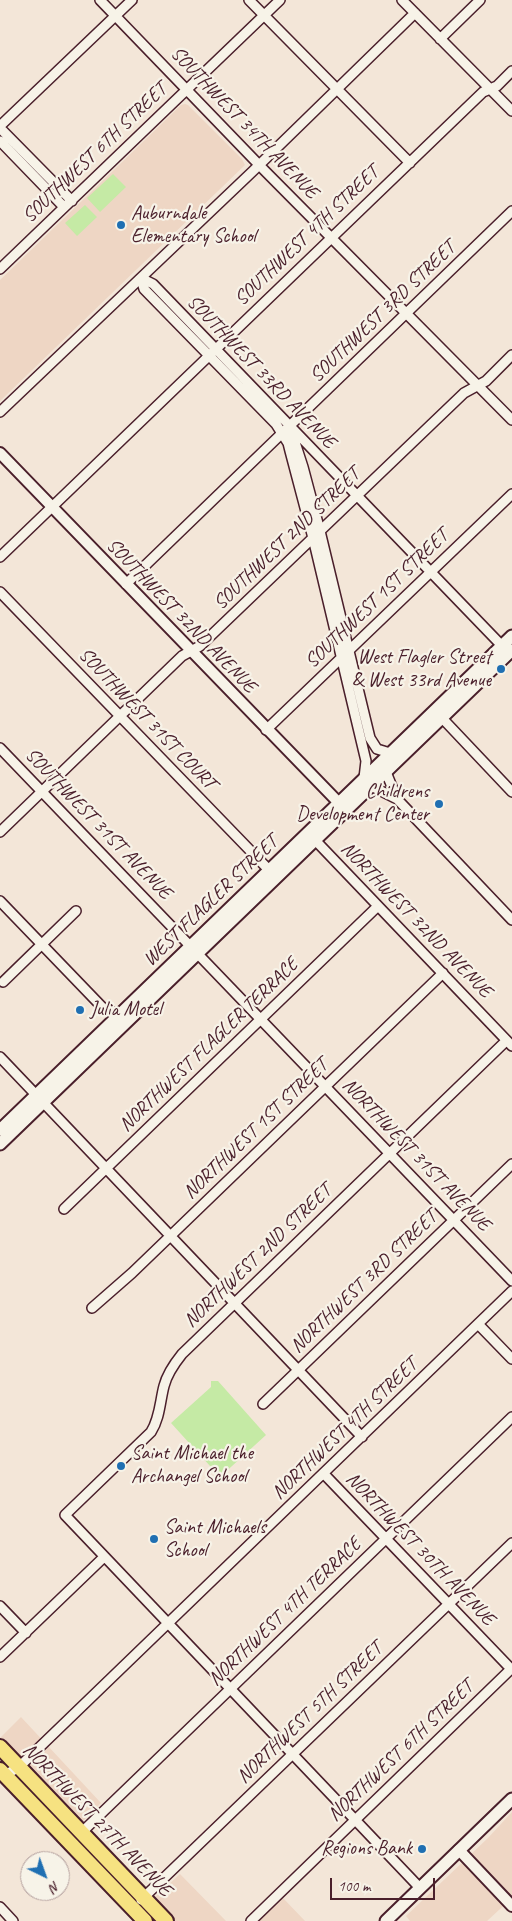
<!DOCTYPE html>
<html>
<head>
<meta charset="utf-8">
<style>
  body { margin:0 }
  #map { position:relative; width:512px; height:1921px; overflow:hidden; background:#f3e6d8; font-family:Caveat,sans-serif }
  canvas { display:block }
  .north { position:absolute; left:20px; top:1851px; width:50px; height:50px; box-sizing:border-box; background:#f7f3e8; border:1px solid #b29e9c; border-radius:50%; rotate:138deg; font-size:14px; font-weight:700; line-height:20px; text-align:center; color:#4a1f2b }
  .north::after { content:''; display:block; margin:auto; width:18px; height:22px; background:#1f6fb2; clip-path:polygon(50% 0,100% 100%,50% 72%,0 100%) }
  .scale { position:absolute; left:330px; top:1878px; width:105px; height:22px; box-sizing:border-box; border:2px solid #4a1f2b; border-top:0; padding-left:6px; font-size:15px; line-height:18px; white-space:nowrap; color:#4a1f2b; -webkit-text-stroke:4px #f7f3e8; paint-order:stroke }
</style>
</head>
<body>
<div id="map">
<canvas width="512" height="1921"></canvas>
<div class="north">N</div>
<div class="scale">100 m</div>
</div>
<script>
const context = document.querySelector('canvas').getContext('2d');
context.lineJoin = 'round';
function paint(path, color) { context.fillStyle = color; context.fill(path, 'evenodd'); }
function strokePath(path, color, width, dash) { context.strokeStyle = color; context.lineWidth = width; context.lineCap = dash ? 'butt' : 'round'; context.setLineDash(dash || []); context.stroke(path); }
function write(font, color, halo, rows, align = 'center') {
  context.font = font + ' Caveat,sans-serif'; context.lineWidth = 4.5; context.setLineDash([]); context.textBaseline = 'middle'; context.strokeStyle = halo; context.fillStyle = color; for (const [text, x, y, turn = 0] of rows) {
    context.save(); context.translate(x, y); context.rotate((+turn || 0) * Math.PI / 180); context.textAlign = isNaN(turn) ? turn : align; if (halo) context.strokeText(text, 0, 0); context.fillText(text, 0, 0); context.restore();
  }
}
paint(new Path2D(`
  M185 104 188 105 242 159 245 165 0 401V280L181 105Z
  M21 1717 101 1803 82 1822 0 1738Z
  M512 1812V1898L487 1921H410L406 1916 488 1838Z
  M180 1874 226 1921H174L153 1899Z
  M283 1898 305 1921H259Z`), '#eed6c4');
paint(new Path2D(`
  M113 174 126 187 100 212 87 198Z
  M85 205 97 217 77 236 65 223Z
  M211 1381H218L266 1435 220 1477 171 1423 211 1387Z`), '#c5eaa5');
const minor = new Path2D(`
  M100 0 265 171 512 420
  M249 0 410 163
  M402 0 512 111
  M440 39 480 0
  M0 126 132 0
  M0 128 72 201
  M0 141 64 207
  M0 269 280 0
  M141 278 144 289 276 424 288 443 290 451 313 538 361 740 366 761 364 778
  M141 278 153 284 506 650
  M0 412 253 171 415 13
  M292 433 303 467 320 531 370 738 377 749 390 753
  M0 557 483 92 497 86 512 71
  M126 584 512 211
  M0 592 269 870
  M442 718 512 792
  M266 730 512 494
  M0 748 512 1281
  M386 772 397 799
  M371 786 397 799 512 920
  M0 832 182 656 200 646 464 393 486 381 512 355
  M315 840 512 1046
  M0 901 104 1009 120 1014
  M3 982 76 911
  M0 1057 362 1437
  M64 1209 378 906
  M92 1308 132 1273 443 973
  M478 1324 512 1359
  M263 1404 512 1164
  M324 1474 512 1670
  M0 1606 26 1633
  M0 1657 104 1557
  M5 1775 19 1767 46 1741 512 1291
  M81 1833 512 1417
  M420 1888 65 1515 151 1432C160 1418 160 1401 164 1386 167 1374 174 1364 182 1354L506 1041
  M141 1900 512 1543
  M0 1907 13 1921
  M251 1921 512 1668`);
const tertiary = new Path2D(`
  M0 453 339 803
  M459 1850 512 1906`);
const secondary = new Path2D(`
  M0 1130 512 636
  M0 1144 512 650
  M386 1921 512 1799`);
const trunk = new Path2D(`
  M0 1747 166 1921
  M0 1770 145 1921`);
strokePath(minor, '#4a1f2b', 12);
strokePath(tertiary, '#4a1f2b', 14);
strokePath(secondary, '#4a1f2b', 15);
strokePath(trunk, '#4a1f2b', 18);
strokePath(minor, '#f7f3e8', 9);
strokePath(tertiary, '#f7f3e8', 10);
strokePath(secondary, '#f7f3e8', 11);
strokePath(trunk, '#f6e281', 14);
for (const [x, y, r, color] of [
  [121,225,5,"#1f6fb2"],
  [501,669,5,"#1f6fb2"],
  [439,804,5,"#1f6fb2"],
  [80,1010,5,"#1f6fb2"],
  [121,1466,5,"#1f6fb2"],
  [154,1539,5,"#1f6fb2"],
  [422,1849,5,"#1f6fb2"]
]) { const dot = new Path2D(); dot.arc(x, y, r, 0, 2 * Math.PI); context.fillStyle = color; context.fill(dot); strokePath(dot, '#f7f3e8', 2); }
write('20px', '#4a1f2b', '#f7f3e8', [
  ["SOUTHWEST 34TH AVENUE",244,123,46],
  ["SOUTHWEST 6TH STREET",95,153,-44],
  ["SOUTHWEST 4TH STREET",307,236,-44],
  ["SOUTHWEST 3RD STREET",383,312,-44],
  ["SOUTHWEST 33RD AVENUE",261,372,46],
  ["SOUTHWEST 2ND STREET",287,539,-44],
  ["SOUTHWEST 1ST STREET",377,599,-44],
  ["SOUTHWEST 32ND AVENUE",181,616,46],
  ["SOUTHWEST 31ST COURT",147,719,46],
  ["SOUTHWEST 31ST AVENUE",98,824,46],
  ["WEST FLAGLER STREET",211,901,-44],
  ["NORTHWEST 32ND AVENUE",416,920,46],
  ["NORTHWEST FLAGLER TERRACE",209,1045,-44],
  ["NORTHWEST 1ST STREET",256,1129,-44],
  ["NORTHWEST 31ST AVENUE",416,1155,46],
  ["NORTHWEST 2ND STREET",258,1256,-44],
  ["NORTHWEST 3RD STREET",364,1282,-44],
  ["NORTHWEST 4TH STREET",345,1429,-44],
  ["NORTHWEST 30TH AVENUE",420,1549,46],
  ["NORTHWEST 4TH TERRACE",285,1612,-44],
  ["NORTHWEST 5TH STREET",310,1713,-44],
  ["NORTHWEST 6TH STREET",401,1751,-44],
  ["NORTHWEST 27TH AVENUE",97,1820,46]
]);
write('20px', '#4a1f2b', '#f7f3e8', [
  ["Auburndale",131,214],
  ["Elementary School",131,237],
  ["West Flagler Street",491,658,"right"],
  ["& West 33rd Avenue",491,681,"right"],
  ["Childrens",429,792,"right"],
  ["Development Center",429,815,"right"],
  ["Julia Motel",90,1010],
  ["Saint Michael the",131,1454],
  ["Archangel School",131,1477],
  ["Saint Michaels",164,1528],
  ["School",164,1551],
  ["Regions Bank",412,1849,"right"]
], 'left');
</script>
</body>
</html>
